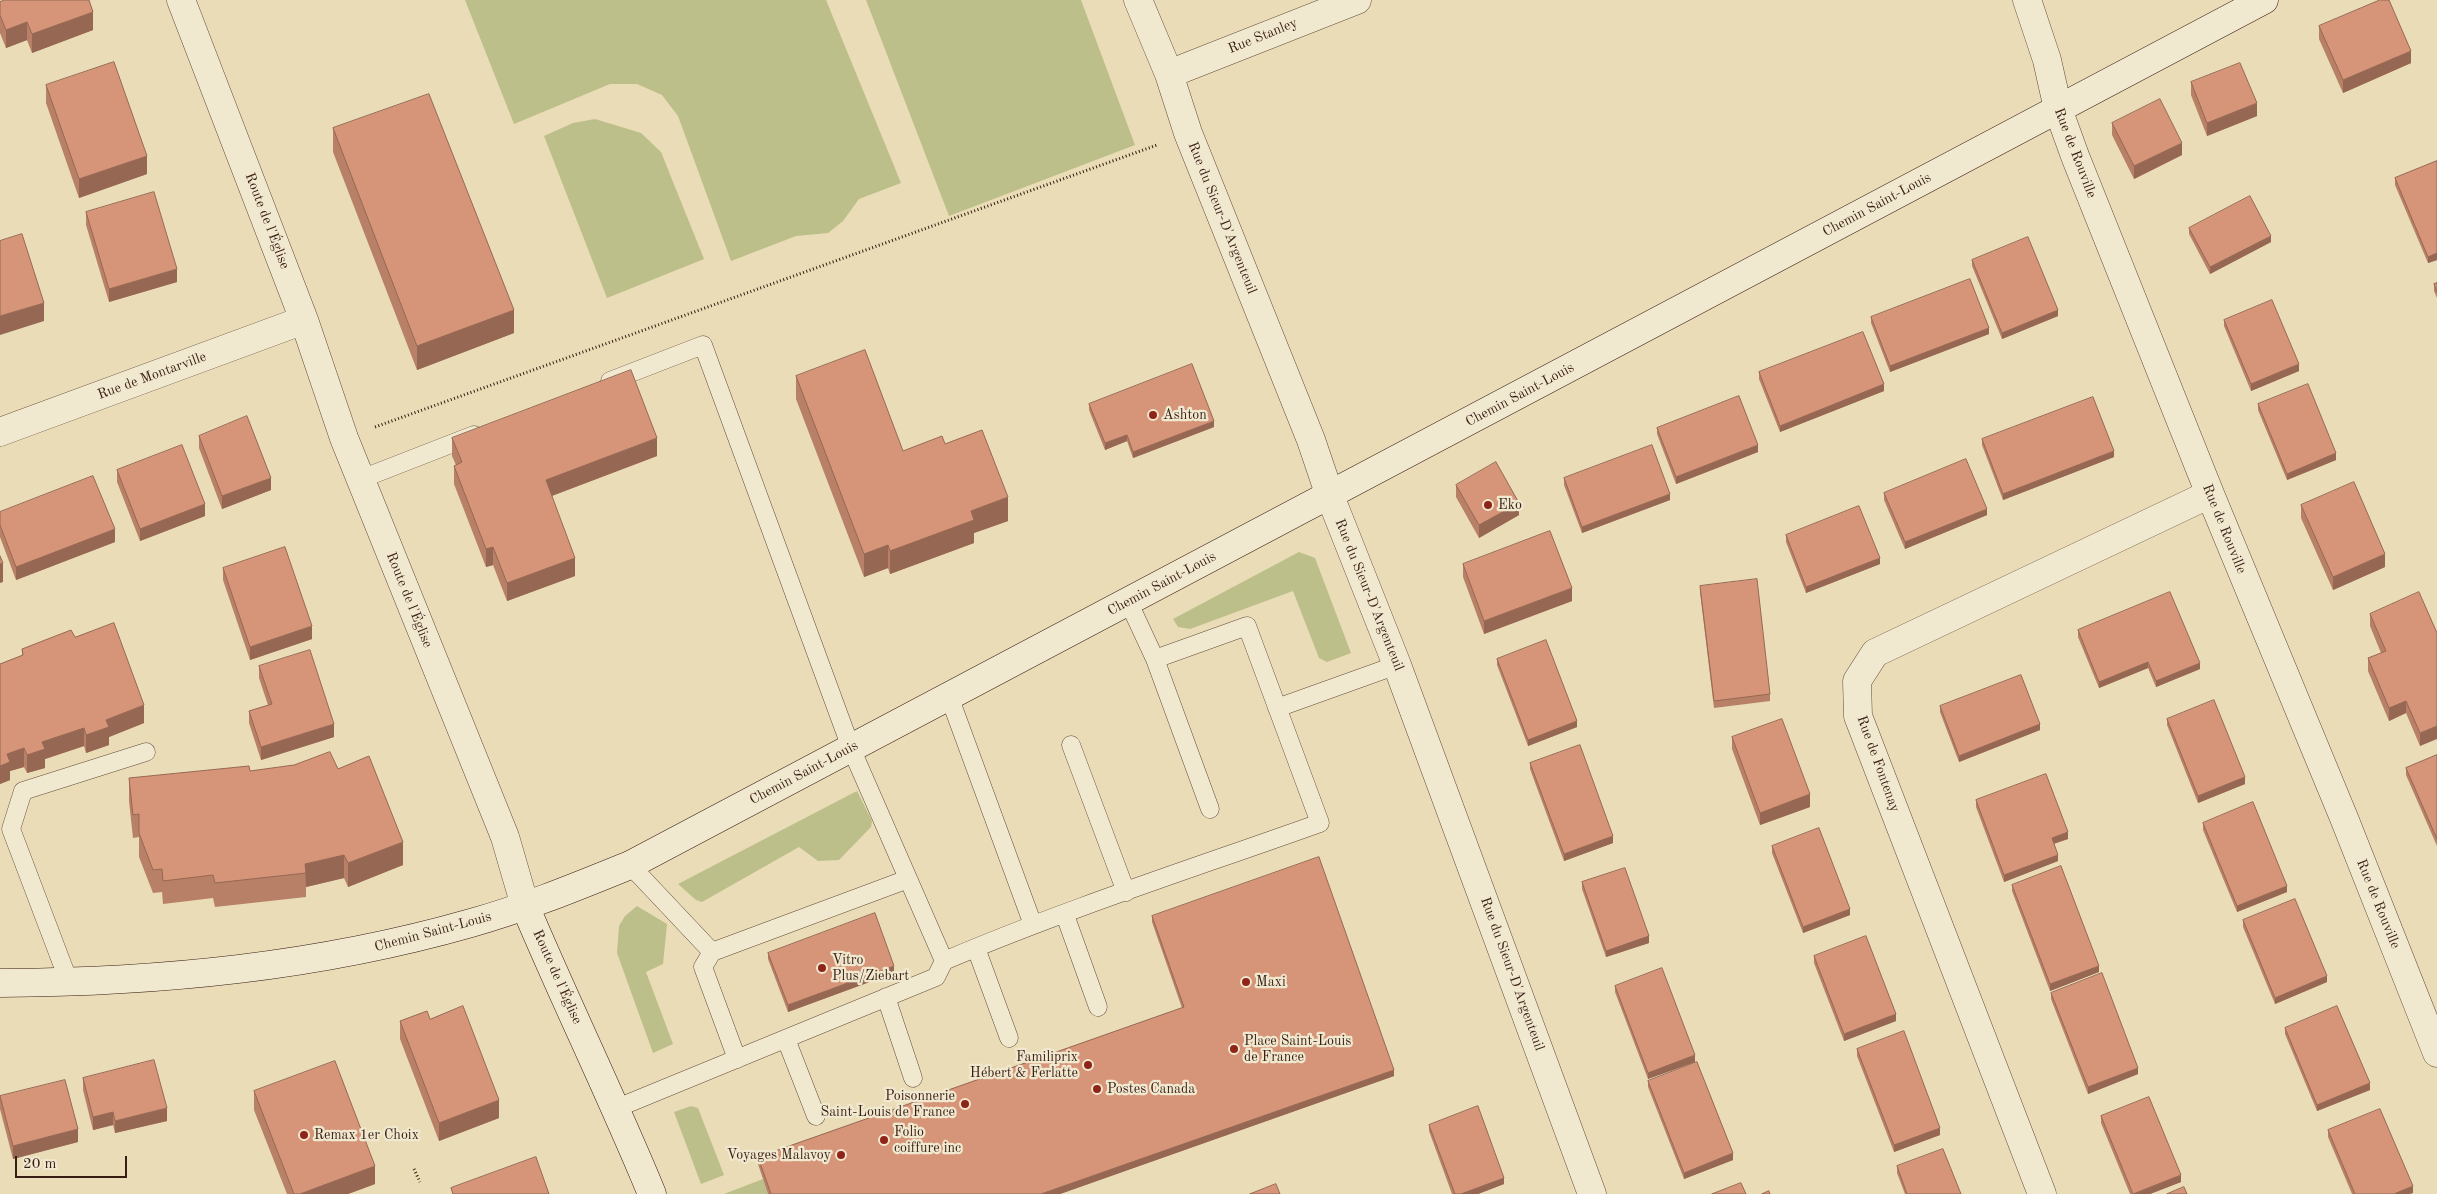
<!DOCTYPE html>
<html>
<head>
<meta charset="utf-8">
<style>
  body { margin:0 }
  #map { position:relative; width:2437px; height:1194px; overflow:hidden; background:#e9dcb6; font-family:"Old Standard TT",serif }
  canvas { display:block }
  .scale { position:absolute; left:15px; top:1156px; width:112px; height:22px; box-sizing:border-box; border:2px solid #381d13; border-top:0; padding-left:6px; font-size:15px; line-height:18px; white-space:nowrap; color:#381d13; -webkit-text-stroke:4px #f1e8d0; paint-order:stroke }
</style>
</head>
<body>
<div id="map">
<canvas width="2437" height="1194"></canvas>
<div class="scale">20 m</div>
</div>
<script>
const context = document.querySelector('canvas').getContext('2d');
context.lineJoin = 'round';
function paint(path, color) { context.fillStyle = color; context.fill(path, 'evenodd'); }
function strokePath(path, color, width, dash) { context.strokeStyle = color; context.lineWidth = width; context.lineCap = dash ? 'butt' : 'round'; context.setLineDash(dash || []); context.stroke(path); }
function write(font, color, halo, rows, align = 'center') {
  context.font = font + ' "Old Standard TT",serif'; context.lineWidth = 4.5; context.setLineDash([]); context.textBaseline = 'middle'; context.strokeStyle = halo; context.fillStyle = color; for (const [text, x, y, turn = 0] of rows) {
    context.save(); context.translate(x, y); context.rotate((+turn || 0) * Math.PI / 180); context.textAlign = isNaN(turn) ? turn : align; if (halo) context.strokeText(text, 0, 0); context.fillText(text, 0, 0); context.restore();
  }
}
paint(new Path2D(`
  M465 0H826L901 183 859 199 843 221 828 233 796 236 731 261 678 116 662 95 637 84H610L514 124Z
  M866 0H1081L1135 145 949 216Z
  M595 119 641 133 661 152 704 259 607 298 544 136 573 123Z
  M1299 552 1315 558 1351 653 1327 662 1319 658 1293 591 1190 629 1178 627 1173 619Z
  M857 791 872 821 871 827 839 860 818 861 799 847 702 902 696 900 678 884Z
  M637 906 667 924 663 964 646 972 673 1044 653 1053 617 953 619 926 625 916Z
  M691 1106 698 1108 724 1175 701 1184 674 1112Z
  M763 1179 768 1194H724Z`), '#bcbf89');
const lane = new Path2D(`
  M610 381 703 345 851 748 944 961
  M361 479 474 435
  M1128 601 1155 659 1210 809
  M949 696 1033 925
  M1277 708 1397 665
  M1071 745 1126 892
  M630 865 712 952
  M1065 915 1098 1007
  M976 948 1009 1038
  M69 982 11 829 23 791 146 752
  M886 997 913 1078
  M786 1039 816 1116
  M737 1059 703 967 712 952 908 879
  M617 1108 936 977 944 961C1066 909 1194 868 1320 823L1247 626 1155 659`);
const street = new Path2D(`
  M181 0 304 320 344 438 505 837 525 906
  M1138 0 1169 74 1188 133 1311 440 1330 496 1397 665 1592 1194
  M2027 0 2047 60 2058 109 2075 156 2210 494 2344 818 2437 1053
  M1169 74 1357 0
  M0 432 304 320
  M2042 1194 1858 716 1857 681 1875 653 2210 494`);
const secondary = new Path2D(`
  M525 906C566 1003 612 1097 652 1194
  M0 983C159 982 317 967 471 923 525 908 578 886 630 865L2264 0`);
strokePath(lane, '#644d3c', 19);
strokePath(street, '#644d3c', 29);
strokePath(secondary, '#381d13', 29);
strokePath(new Path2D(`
  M375 427 1157 145
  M414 1169 420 1182`), '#381d13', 3, [1, 2.5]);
strokePath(lane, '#f1e8d0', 18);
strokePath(street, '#f1e8d0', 28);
strokePath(secondary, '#f1e8d0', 28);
paint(new Path2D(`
  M0 2 93 30 32 53 27 40 6 48 0 33Z
  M2319 26 2411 63 2343 93 2319 39Z
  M2191 82 2257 116 2207 136 2191 95Z
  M46 85 147 174 79 198 46 103Z
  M2112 123 2182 155 2134 179 2112 135Z
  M333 128 514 333 417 370 333 152Z
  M2437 161V260L2428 263 2395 185V178Z
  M86 212 177 282 109 302 86 225Z
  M2189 228 2271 242 2210 274 2189 234Z
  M1972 260 2058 316 2002 339 1972 266Z
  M2437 283V298L2434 291V284Z
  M1871 317 1989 334 1890 372 1871 323Z
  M2224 320 2299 371 2251 391 2224 326Z
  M1759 372 1884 391 1780 432 1759 379Z
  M796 376 903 451 945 444 1008 521 974 533V543L890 574 888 568 864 577 796 399Z
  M1089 404 1214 427 1133 458 1127 441 1105 450 1089 410Z
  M2258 404 2336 460 2287 480 2258 410Z
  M1657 428 1758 452 1676 484 1657 434Z
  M199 436 271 490 222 509 199 448Z
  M452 438 657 456 552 496 575 576 507 601 493 565 486 567 454 484V466L456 465 452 456Z
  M1982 439 2114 457 2003 500 1982 445Z
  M117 470 205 516 140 541 117 482Z
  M1564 478 1670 500 1582 533 1564 485Z
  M1456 485 1519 515 1479 538 1456 497Z
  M1884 493 1987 515 1905 549 1884 500Z
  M2301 505 2385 567 2333 590 2301 518Z
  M0 512 115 542 16 580 0 537Z
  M1786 535 1880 564 1806 593 1786 542Z
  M1463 564 1572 601 1484 634 1463 577Z
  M223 568 312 639 250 660 223 580Z
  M1700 586 1770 694V701L1714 708 1700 592Z
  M2370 614 2437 633 2420 746 2406 713 2389 721 2368 671V658L2381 653 2370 626Z
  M2078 630 2200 669 2156 687 2148 668 2099 688 2078 637Z
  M75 637 144 723 109 737V745L86 753 84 746 45 759V768L27 773 24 767 10 771V780L0 784V664L22 656V649Z
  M1497 659 1577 727 1528 746 1497 665Z
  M259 666 334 737 261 760 249 723V711L268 705 259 678Z
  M1940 706 2040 730 1959 762 1940 712Z
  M2167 719 2245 784 2198 803 2167 725Z
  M1732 737 1810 807 1760 825 1732 749Z
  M2437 755V846L2406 775V768Z
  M1530 763 1613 843 1564 861 1530 769Z
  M338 769 403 865 348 887 344 878 306 887V897L215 907 213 898 163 904 162 892 153 893 139 857V837L133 838 129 801V778L250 771Z
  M1976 800 2068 839 2054 844 2058 861 2004 882 1976 807Z
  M2203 823 2287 892 2237 912 2203 830Z
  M1772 846 1850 915 1803 933 1772 853Z
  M1582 882 1649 943 1606 957 1582 889Z
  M2012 885 2099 972 2050 991 2012 891Z
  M1152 916 1394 1076 1060 1194H768L758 1164V1157L1182 1008 1152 922Z
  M2243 920 2327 982 2275 1004 2243 927Z
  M768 953 894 973 788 1012 768 959Z
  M1814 956 1896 1021 1844 1041 1814 963Z
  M1615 986 1695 1062 1648 1079 1615 992Z
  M2051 993 2138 1074 2088 1094 2051 999Z
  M430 1019 499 1118 439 1141 400 1039V1021Z
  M2285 1028 2370 1090 2317 1111 2285 1034Z
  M1857 1049 1940 1135 1894 1152 1857 1056Z
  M83 1078 167 1121 115 1133 113 1125 93 1130 83 1090Z
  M1648 1081 1733 1160 1684 1179 1648 1087Z
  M254 1091 375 1184 348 1194H287L254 1110Z
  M0 1096 78 1142 13 1159 0 1109Z
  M2101 1116 2181 1182 2150 1194H2130L2101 1123Z
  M1429 1125 1504 1184 1478 1194H1452L1429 1131Z
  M2328 1130 2413 1193 2409 1194H2352L2328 1137Z
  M1897 1166 1961 1194H1905L1897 1173Z`), '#b88067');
paint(new Path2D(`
  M93 12V30L32 53V34Z
  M27 22V40L6 48V30Z
  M2411 51V63L2343 93V80Z
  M2257 103V116L2207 136V123Z
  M2182 143V155L2134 179V166Z
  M147 156V174L79 198V179Z
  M2271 236V242L2210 274V267Z
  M2437 253V260L2428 263V257Z
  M177 269V282L109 302V289Z
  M44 303V321L0 335V316Z
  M514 310V333L417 370V346Z
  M2058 310V316L2002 339V333Z
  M1989 328V334L1890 372V366Z
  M2299 364V371L2251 391V384Z
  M1884 384V391L1780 432V426Z
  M1214 421V427L1133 458V452Z
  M1127 435V441L1105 450V443Z
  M657 438V456L546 498V480Z
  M1758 445V452L1676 484V477Z
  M2114 451V457L2003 500V494Z
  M2336 453V460L2287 480V474Z
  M271 478V490L222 509V496Z
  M1670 494V500L1582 533V527Z
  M1008 497V521L974 533V543L890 574V551L971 511Z
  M1519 503V515L1479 538V525Z
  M205 504V516L140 541V529Z
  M1987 509V515L1905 549V542Z
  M115 529V542L16 580V567Z
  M888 545V568L864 577V554Z
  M493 547V565L486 567V549Z
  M2385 554V567L2333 590V577Z
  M575 558V576L507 601V583Z
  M1880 558V564L1806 593V587Z
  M3 563V582L0 583V564Z
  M1572 588V601L1484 634V621Z
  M312 626V639L250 660V647Z
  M2148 662V668L2099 688V682Z
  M2200 663V669L2156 687V681Z
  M2406 701V713L2389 721V708Z
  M144 705V723L109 737V745L86 753V735L106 720Z
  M1577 721V727L1528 746V740Z
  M334 724V737L261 760V747Z
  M2040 724V730L1959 762V756Z
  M2437 726V739L2420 746V733Z
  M84 728V746L45 759V768L27 773V755L42 742Z
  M24 748V767L10 771V780L0 784V766L7 754Z
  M2245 777V784L2198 803V796Z
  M1810 794V807L1760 825V813Z
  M2068 832V839L2052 844V838Z
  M1613 836V843L1564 861V854Z
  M403 842V865L348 887V863Z
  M344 855V878L306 887 305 864Z
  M2058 855V861L2004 882V875Z
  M2287 886V892L2237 912V906Z
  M1850 909V915L1803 933V927Z
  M1649 936V943L1606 957V951Z
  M894 966V973L788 1012V1005Z
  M2099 966V972L2050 991V984Z
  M2327 976V982L2275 1004V998Z
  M1896 1014V1021L1844 1041V1034Z
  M1695 1055V1062L1648 1079V1073Z
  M2138 1068V1074L2088 1094V1087Z
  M1394 1070V1076L1060 1194H1041Z
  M2370 1083V1090L2317 1111V1105Z
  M499 1100V1118L439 1141V1123Z
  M167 1108V1121L115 1133V1121Z
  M113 1112V1125L93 1130V1117Z
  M1940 1128V1135L1894 1152V1145Z
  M78 1129V1142L13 1159V1146Z
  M1733 1153V1160L1684 1179V1173Z
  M375 1166V1184L348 1194H300Z
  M2181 1175V1182L2150 1194H2134Z
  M1504 1178V1184L1478 1194H1461Z
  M2413 1186V1193L2409 1194H2394Z`), '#966854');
const building = new Path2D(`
  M5 0H89L93 12 32 34 27 22 6 30 0 15V2Z
  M2380 0H2389L2411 51 2343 80 2319 26Z
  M114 62 147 156 79 179 46 85Z
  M2240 63 2257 103 2207 123 2191 82Z
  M429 94 514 310 417 346 333 128Z
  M2160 99 2182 143 2134 166 2112 123Z
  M2437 161V253L2428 257 2395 178Z
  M154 192 177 269 109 289 86 212Z
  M2250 196 2271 236 2210 267 2189 228Z
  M22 234 44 303 0 316V241Z
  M2028 237 2058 310 2002 333 1972 260Z
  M1970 279 1989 328 1890 366 1871 317Z
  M2437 283V292L2434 284Z
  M2272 300 2299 364 2251 384 2224 320Z
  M1863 332 1884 384 1780 426 1759 372Z
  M865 350 903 451 942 436 945 444 982 430 1008 497 971 511 974 520 890 551 888 545 864 554 796 376Z
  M1192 364 1214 421 1133 452 1127 435 1105 443 1089 404Z
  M631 370 657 438 546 480 575 558 507 583 493 547 486 549 454 466 462 462 452 438Z
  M2308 384 2336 453 2287 474 2258 404Z
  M1739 396 1758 445 1676 477 1657 428Z
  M2093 397 2114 451 2003 494 1982 439Z
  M247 416 271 478 222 496 199 436Z
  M182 445 205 504 140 529 117 470Z
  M1652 445 1670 494 1582 527 1564 478Z
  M1966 459 1987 509 1905 542 1884 493Z
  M1496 462 1519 503 1479 525 1456 485Z
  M93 476 115 529 16 567 0 525V512Z
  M2354 482 2385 554 2333 577 2301 505Z
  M1859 506 1880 558 1806 587 1786 535Z
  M1550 531 1572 588 1484 621 1463 564Z
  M285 547 312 626 250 647 223 568Z
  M0 556 3 563 0 564Z
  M1757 579 1770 694 1714 701 1700 586Z
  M2170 592 2200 663 2156 681 2148 662 2099 682 2078 630Z
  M2419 592 2437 633V726L2420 733 2406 701 2389 708 2368 658 2386 651 2370 614Z
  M114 623 144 705 106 720 109 727 86 735 84 728 42 742 45 749 27 755 24 748 7 754 10 762 0 766V664L23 655 22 649 71 630 75 637Z
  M1546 640 1577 721 1528 740 1497 659Z
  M310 650 334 724 261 747 249 711 272 704 259 666Z
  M2021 675 2040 724 1959 756 1940 706Z
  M2214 700 2245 777 2198 796 2167 719Z
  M1782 719 1810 794 1760 813 1732 737Z
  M1580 745 1613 836 1564 854 1530 763Z
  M330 752 338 769 369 756 403 842 348 863 344 855 305 864 306 873 215 883 213 875 163 881 162 869 153 870 139 833V814L133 815 129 778 249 766 250 771 294 765Z
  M2437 755V839L2406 768Z
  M2046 774 2068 832 2052 838 2058 855 2004 875 1976 800Z
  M2253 802 2287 886 2237 906 2203 823Z
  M1819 828 1850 909 1803 927 1772 846Z
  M1319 857 1394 1070 1041 1194H771L758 1157 1184 1007 1152 916Z
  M2061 866 2099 966 2050 984 2012 885Z
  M1625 868 1649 936 1606 951 1582 882Z
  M2295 899 2327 976 2275 998 2243 920Z
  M875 913 894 966 788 1005 768 953Z
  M1866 936 1896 1014 1844 1034 1814 956Z
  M1662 968 1695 1055 1648 1073 1615 986Z
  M2102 973 2138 1068 2088 1087 2051 993Z
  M463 1006 499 1100 439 1123 400 1021 427 1011 430 1019Z
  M2337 1006 2370 1083 2317 1105 2285 1028Z
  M1904 1031 1940 1128 1894 1145 1857 1049Z
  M154 1060 167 1108 115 1121 113 1112 93 1117 83 1078Z
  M335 1061 375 1166 300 1194H294L254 1091Z
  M1697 1062 1733 1153 1684 1173 1648 1081Z
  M65 1080 78 1129 13 1146 0 1096Z
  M2149 1097 2181 1175 2133 1194 2101 1116Z
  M1478 1106 1504 1178 1461 1194H1455L1429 1125Z
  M2380 1109 2413 1186 2394 1194H2355L2328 1130Z
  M1943 1149 1961 1194H1907L1897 1166Z
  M536 1157 549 1194H453L451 1188Z
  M1741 1183 1746 1194H1712Z
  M1276 1184 1280 1194H1250Z
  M2184 1187 2187 1194H2167Z
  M1769 1191 1770 1194H1762Z`);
paint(building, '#d69578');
strokePath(building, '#966854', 1);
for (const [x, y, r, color] of [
  [1153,415,5,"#8f2418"],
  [1488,505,5,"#8f2418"],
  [822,968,5,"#8f2418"],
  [1246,982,5,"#8f2418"],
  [1234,1049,5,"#8f2418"],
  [1088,1065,5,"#8f2418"],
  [1097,1089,5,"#8f2418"],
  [965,1104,5,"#8f2418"],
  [304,1135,5,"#8f2418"],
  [884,1140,5,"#8f2418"],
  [841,1155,5,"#8f2418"]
]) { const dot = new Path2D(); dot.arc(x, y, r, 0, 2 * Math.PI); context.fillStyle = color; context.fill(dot); strokePath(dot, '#f1e8d0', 2); }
write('14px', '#381d13', '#f1e8d0', [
  ["Rue Stanley",1263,36,-22],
  ["Rue de Rouville",2075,153,69],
  ["Chemin Saint-Louis",1877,205,-28],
  ["Rue du Sieur-D'Argenteuil",1222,218,68],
  ["Route de l'Église",267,221,69],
  ["Rue de Montarville",152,376,-20],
  ["Chemin Saint-Louis",1520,395,-28],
  ["Rue de Rouville",2224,529,68],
  ["Chemin Saint-Louis",1162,584,-28],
  ["Rue du Sieur-D'Argenteuil",1369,595,68],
  ["Route de l'Église",409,600,68],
  ["Rue de Fontenay",1878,764,70],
  ["Chemin Saint-Louis",804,773,-28],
  ["Rue de Rouville",2378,904,68],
  ["Chemin Saint-Louis",433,932,-15],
  ["Rue du Sieur-D'Argenteuil",1512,974,70],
  ["Route de l'Église",557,977,66]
]);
write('14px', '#381d13', '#f1e8d0', [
  ["Ashton",1163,415],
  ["Eko",1498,505],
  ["Vitro",832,960],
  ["Plus/Ziebart",832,976],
  ["Maxi",1256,982],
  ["Place Saint-Louis",1244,1041],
  ["de France",1244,1057],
  ["Familiprix",1078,1057,"right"],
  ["Hébert & Ferlatte",1078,1073,"right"],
  ["Postes Canada",1107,1089],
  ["Poisonnerie",955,1096,"right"],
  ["Saint-Louis de France",955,1112,"right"],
  ["Folio",894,1132],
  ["coiffure inc",894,1148],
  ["Remax 1er Choix",314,1135],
  ["Voyages Malavoy",831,1155,"right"]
], 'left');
</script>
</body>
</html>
